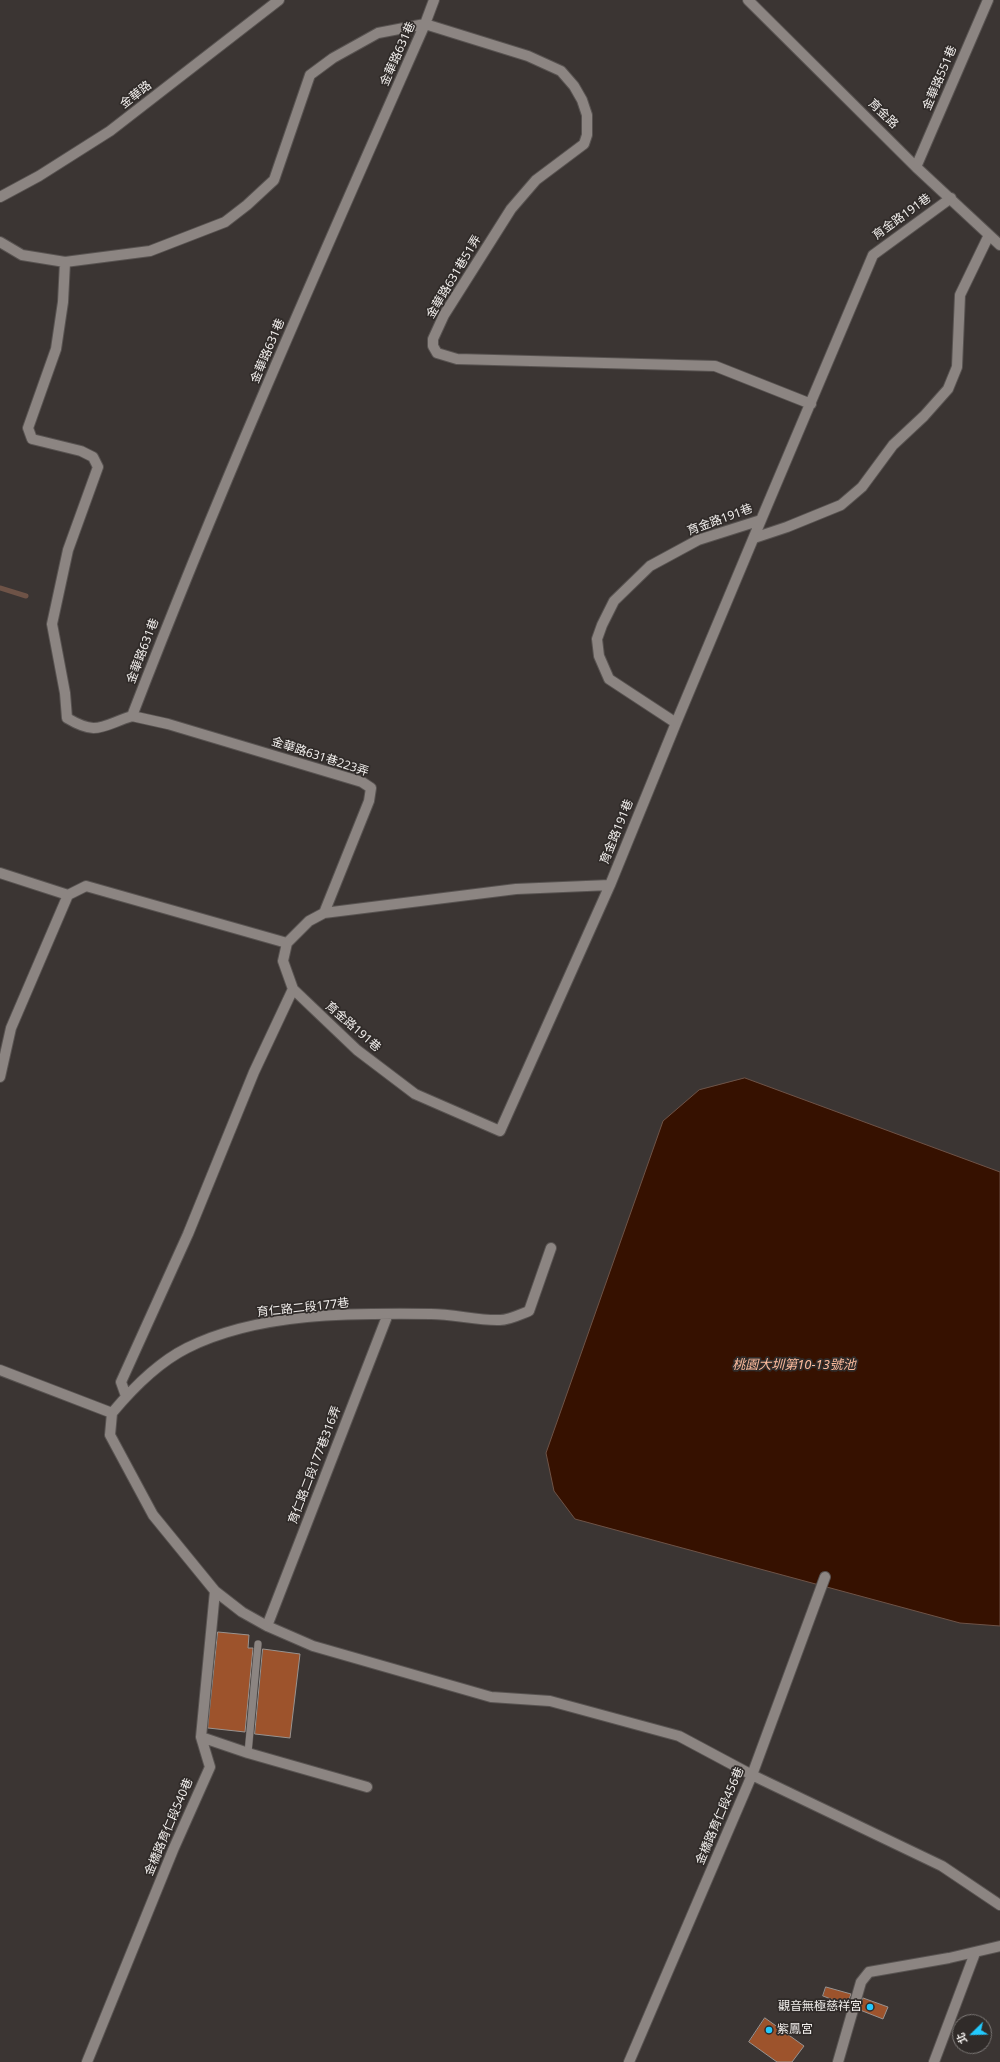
<!DOCTYPE html>
<html>
<head>
<meta charset="utf-8">
<style>
  body { margin:0 }
  #map { position:relative; width:1000px; height:2062px; overflow:hidden; background:#3b3533; font-family:"Noto Sans","Noto Sans TC",sans-serif }
  canvas { display:block }
  .north { position:absolute; left:952px; top:2014px; width:40px; height:40px; box-sizing:border-box; background:#302b29; border:1px solid #7d7977; border-radius:50%; rotate:247deg; font-size:11px; font-weight:700; line-height:16px; text-align:center; color:#f1eeec }
  .north::after { content:''; display:block; margin:auto; width:14px; height:18px; background:#22c9fd; clip-path:polygon(50% 0,100% 100%,50% 72%,0 100%) }
</style>
</head>
<body>
<div id="map">
<canvas width="1000" height="2062"></canvas>
<div class="north">北</div>
</div>
<script>
const context = document.querySelector('canvas').getContext('2d');
context.lineJoin = 'round';
function paint(path, color) { context.fillStyle = color; context.fill(path, 'evenodd'); }
function strokePath(path, color, width, dash) { context.strokeStyle = color; context.lineWidth = width; context.lineCap = dash ? 'butt' : 'round'; context.setLineDash(dash || []); context.stroke(path); }
function write(font, color, halo, rows, align = 'center') {
  context.font = font + ' "Noto Sans","Noto Sans TC",sans-serif'; context.lineWidth = 3.5; context.setLineDash([]); context.textBaseline = 'middle'; context.strokeStyle = halo; context.fillStyle = color; for (const [text, x, y, turn = 0] of rows) {
    context.save(); context.translate(x, y); context.rotate((+turn || 0) * Math.PI / 180); context.textAlign = isNaN(turn) ? turn : align; if (halo) context.strokeText(text, 0, 0); context.fillText(text, 0, 0); context.restore();
  }
}
const water = new Path2D(`
  M745 1078 1000 1172V1626L960 1623 575 1519 554 1491 546 1453 663 1121 699 1090Z`);
paint(water, '#361100');
strokePath(water, '#6e5347', 1);
strokePath(new Path2D(`
  M0 588 26 596`), '#6e5347', 5);
const building = new Path2D(`
  M218 1632 249 1635 248 1648H253L245 1732 208 1728Z
  M263 1649 300 1654 290 1738 255 1734Z
  M826 1987 851 1994 847 2005 823 1996Z
  M863 1998 888 2007 883 2019 860 2010Z
  M765 2018 804 2046 792 2062H777L749 2042Z`);
paint(building, '#9d532c');
strokePath(building, '#999390', 1);
const service = new Path2D(`
  M248 1753 258 1644`);
const minor = new Path2D(`
  M748 0 916 167 1000 245
  M916 167 988 0
  M0 242 22 255 65 262 150 251 225 222 247 205 274 180 310 75 333 58 378 33 425 24 528 56 561 71 574 86 582 100 587 115V135L584 144 536 180 511 209 444 315 433 339V346L437 353 457 359 715 366 811 404
  M65 262 63 302 56 349 28 428 32 439 81 451 93 457 98 467 68 550 52 624 65 693 67 718C97 736 101 726 132 716
  M754 538 787 527 841 505 862 487 893 445 924 416 948 389 957 367 960 295 989 235
  M132 716C222 482 324 253 425 24L434 0
  M132 716 168 724 362 782 371 788 369 801 324 913
  M676 723 761 520
  M0 873 68 895
  M610 885 500 1131 415 1094 357 1050 293 989 283 961 287 943 309 921 324 913 516 889 610 885 676 723 609 679 599 656 597 639 602 625 614 601 650 566 698 540 761 520 873 255 951 198
  M0 1077 11 1028 68 895 86 886 287 943
  M0 1370 112 1413C132 1389 159 1362 187 1348 259 1312 353 1313 431 1314 454 1314 479 1321 500 1320 509 1320 521 1314 529 1311L551 1248
  M126 1396 121 1382 188 1234 254 1072 293 989
  M112 1413 110 1435 153 1515 215 1591 242 1612 267 1626 313 1646 491 1697 550 1701 679 1736 752 1775 942 1866 1000 1905
  M267 1626 388 1314
  M201 1737 248 1753 367 1787
  M87 2062 173 1850 210 1767 201 1737 215 1591
  M629 2062 752 1775 825 1577
  M838 2062 861 1982 869 1972 949 1958 1000 1946
  M934 2062 975 1953`);
const tertiary = new Path2D(`
  M0 197 39 176 110 131 279 0`);
strokePath(service, '#585351', 8);
strokePath(minor, '#585351', 12);
strokePath(tertiary, '#585351', 12);
strokePath(service, '#8c8582', 7);
strokePath(minor, '#8c8582', 10);
strokePath(tertiary, '#8c8582', 10);
for (const [x, y, r, color] of [
  [870,2007,4,"#22c9fd"],
  [769,2030,4,"#22c9fd"]
]) { const dot = new Path2D(); dot.arc(x, y, r, 0, 2 * Math.PI); context.fillStyle = color; context.fill(dot); strokePath(dot, '#302b29', 1.5); }
write('12px', '#f1eeec', '#302b29', [
  ["金華路631巷",398,54,-66],
  ["金華路551巷",940,78,-67],
  ["金華路",136,95,-38],
  ["育金路",883,114,44],
  ["育金路191巷",902,217,-36],
  ["金華路631巷51弄",454,277,-59],
  ["金華路631巷",268,351,-67],
  ["育金路191巷",720,520,-20],
  ["金華路631巷",143,651,-69],
  ["金華路631巷223弄",320,757,18],
  ["育金路191巷",617,832,-68],
  ["育金路191巷",353,1027,41],
  ["育仁路二段177巷",303,1308,-6],
  ["育仁路二段177巷316弄",315,1465,-69],
  ["金橋路育仁段456巷",720,1816,-67],
  ["金橋路育仁段540巷",169,1827,-67]
]);
write('12px', '#f1eeec', '#302b29', [
  ["觀音無極慈祥宮",862,2007],
  ["紫鳳宮",777,2030,"left"]
], 'right');
write('italic 13px', '#fbbb9d', '#302b29', [
  ["桃園大圳第10-13號池",794,1365]
]);
</script>
</body>
</html>
